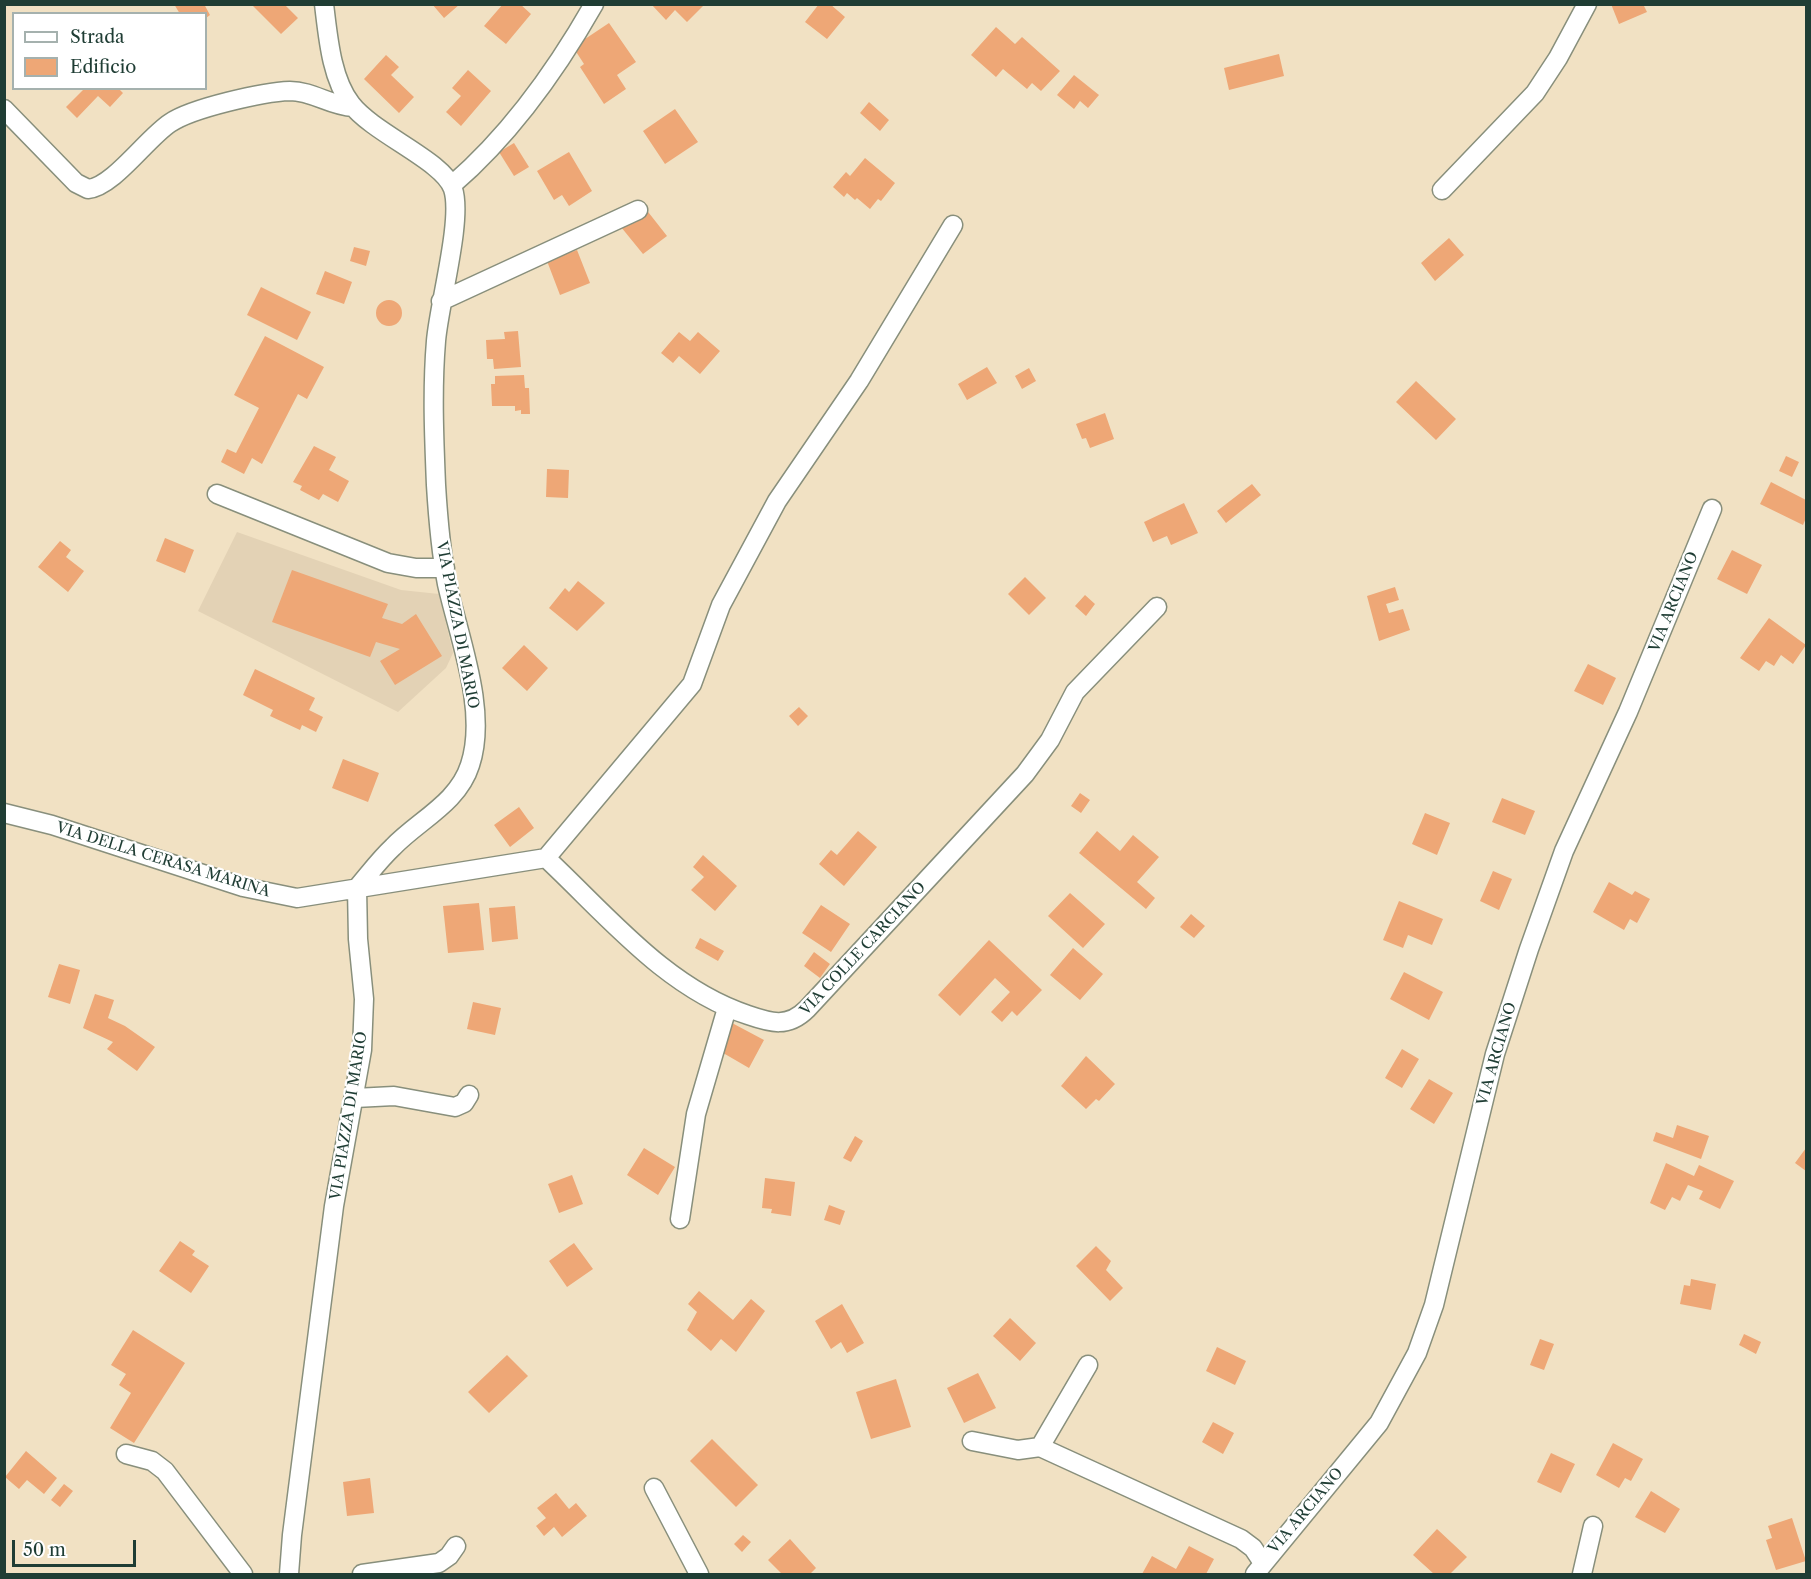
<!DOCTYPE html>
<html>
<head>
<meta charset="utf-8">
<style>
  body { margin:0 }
  #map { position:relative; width:1811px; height:1579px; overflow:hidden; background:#f1e1c3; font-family:"Libre Caslon Text",serif }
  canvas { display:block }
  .frame { position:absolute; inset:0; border:6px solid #1f3d34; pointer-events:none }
  .legend { position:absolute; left:12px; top:12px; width:195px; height:78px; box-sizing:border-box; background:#fff; border:2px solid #a5b1ae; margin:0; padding:8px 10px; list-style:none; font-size:18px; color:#1f3d34 }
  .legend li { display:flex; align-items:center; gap:12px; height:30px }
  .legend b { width:30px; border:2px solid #a5b1ae }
  .scale { position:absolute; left:12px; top:1540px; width:124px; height:27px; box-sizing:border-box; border:3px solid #1f3d34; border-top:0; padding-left:8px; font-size:18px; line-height:21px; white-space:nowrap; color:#1f3d34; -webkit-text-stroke:4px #fff; paint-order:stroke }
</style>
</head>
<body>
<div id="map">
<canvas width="1811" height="1579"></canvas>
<div class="frame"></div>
<ul class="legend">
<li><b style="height:8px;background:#fff"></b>Strada</li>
<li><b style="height:16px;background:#eea776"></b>Edificio</li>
</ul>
<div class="scale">50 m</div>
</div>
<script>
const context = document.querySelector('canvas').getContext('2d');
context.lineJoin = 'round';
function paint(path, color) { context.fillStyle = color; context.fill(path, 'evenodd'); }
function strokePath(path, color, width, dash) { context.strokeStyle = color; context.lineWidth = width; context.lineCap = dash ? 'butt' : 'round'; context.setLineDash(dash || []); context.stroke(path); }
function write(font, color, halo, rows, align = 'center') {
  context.font = font + ' "Libre Caslon Text",serif'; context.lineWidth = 4.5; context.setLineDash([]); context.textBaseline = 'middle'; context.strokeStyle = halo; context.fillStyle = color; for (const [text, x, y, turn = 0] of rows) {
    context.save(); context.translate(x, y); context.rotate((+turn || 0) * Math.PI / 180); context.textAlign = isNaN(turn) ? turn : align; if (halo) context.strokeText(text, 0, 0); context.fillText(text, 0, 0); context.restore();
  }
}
paint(new Path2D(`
  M237 532 401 590 439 594 453 653 446 668 398 712 198 611Z`), '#e3d2b5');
paint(new Path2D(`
  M174 4H204L210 15 206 18V14H180Z
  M255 4H284L298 18 281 34 253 6Z
  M432 4H460L444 18Z
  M503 4H520L531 14 506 44 484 26Z
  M651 4H705L687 22 675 10 666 20Z
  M819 4H830L845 17 827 39 805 22Z
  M1611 4H1643L1647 12 1619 24Z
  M609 23 636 62 617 75 626 89 604 104 580 67 584 64 573 47Z
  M996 27 1015 44 1022 37 1060 71 1041 91 1032 83 1027 89 1003 69 996 77 971 55Z
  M1279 54 1284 76 1229 90 1224 68Z
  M386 55 399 67 391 75 414 97 399 113 364 79Z
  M468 70 491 91 461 126 446 112 461 96 452 88Z
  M1074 75 1099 95 1088 108 1080 101 1074 109 1057 95Z
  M85 88H118L123 93 110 107 98 96 77 118 66 107Z
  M869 102 889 120 880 131 860 113Z
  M675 109 698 142 665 164 643 131Z
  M514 143 529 167 514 176 499 152Z
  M569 152 592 191 569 206 562 195 554 200 537 171Z
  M865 158 895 183 881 201 878 199 870 209 857 198 855 200 847 193 844 197 833 187 846 172 850 176Z
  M645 208 667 236 643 254 621 227Z
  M1449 238 1464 255 1435 281 1421 263Z
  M354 247 370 251 366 266 350 261Z
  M577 250 590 283 560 295 547 261Z
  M325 271 352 282 344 304 316 294Z
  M261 287 311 312 297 340 247 315Z
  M376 313a13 13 0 1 1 26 0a13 13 0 1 1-26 0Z
  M518 331 521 367 494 369 493 359H487L486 340 505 339 504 332Z
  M679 332 690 341 698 332 720 351 700 374 679 356 673 363 661 353Z
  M265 336 324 367 307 399 298 394 262 464 252 458 244 474 221 462 227 449 236 453 259 408 234 395Z
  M987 367 997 383 967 400 958 384Z
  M1029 368 1036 381 1022 389 1015 376Z
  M524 375 525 388H529L530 414H521V410L515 411V406H492L491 384H495V376Z
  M1416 381 1456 419 1436 440 1396 402Z
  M1105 413 1114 439 1090 448 1086 438 1082 439 1076 424Z
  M314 446 336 457 329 470 349 481 338 502 323 494 319 500 300 490 302 486 293 482Z
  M1786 456 1799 462 1792 477 1779 471Z
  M547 469 569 470 568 498 546 497Z
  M1771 482 1806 500V518L1803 525 1760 504Z
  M1252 484 1261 495 1226 523 1217 511Z
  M1184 503 1198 533 1171 545 1167 536 1153 542 1144 522Z
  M165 538 194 550 185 573 156 561Z
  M60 541 71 550 66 557 84 571 68 592 38 567Z
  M1732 550 1762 565 1747 594 1717 579Z
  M292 570 388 604 382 618 402 624 416 614 442 656 395 685 380 661 400 649 376 642 370 657 272 622Z
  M1025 577 1046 598 1029 615 1008 594Z
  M578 581 605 603 577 631 549 608 565 588 569 592Z
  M1395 587 1399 600 1386 604 1389 613 1403 609 1410 630 1379 641 1367 596Z
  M1085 595 1095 604 1086 616 1075 606Z
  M1769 618 1806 645 1793 664 1781 655 1774 666 1766 661 1759 671 1740 658Z
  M524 645 548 668 527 691 502 668Z
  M1588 664 1616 678 1603 705 1574 691Z
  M255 669 315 698 309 710 323 717 316 732 302 725 300 730 270 716 273 710 243 695Z
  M799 707 808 716 798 726 789 716Z
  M343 759 379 773 368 802 332 788Z
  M1080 793 1090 800 1081 813 1071 806Z
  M1502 798 1535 811 1525 835 1492 822Z
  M519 807 534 828 510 847 494 825Z
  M1425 813 1450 823 1437 855 1412 844Z
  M858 831 877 847 844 886 819 864 831 850 837 855Z
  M1097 831 1120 851 1133 835 1159 857 1137 882 1155 898 1146 909 1079 853Z
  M703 855 737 886 715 911 691 890 704 877 693 867Z
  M1493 871 1512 879 1499 910 1480 901Z
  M1609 882 1632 895 1635 891 1650 899 1637 923 1630 919 1624 930 1593 912Z
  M1070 893 1105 924 1083 948 1048 916Z
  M1399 901 1443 919 1432 945 1408 935 1403 948 1383 940Z
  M479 903 484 950 448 953 443 906Z
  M821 905 850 924 831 952 802 933Z
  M515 906 518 939 492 942 489 908Z
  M1191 914 1205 926 1194 938 1180 927Z
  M700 938 724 951 718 961 695 948Z
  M989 940 1042 990 1017 1016 1012 1011 1002 1022 991 1012 1010 992 995 978 960 1016 938 995Z
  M1073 948 1103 974 1080 1000 1050 975Z
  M814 952 830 964 820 978 804 966Z
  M59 964 80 970 70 1004 48 997Z
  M1404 972 1443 992 1429 1020 1390 999Z
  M95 994 114 1000 108 1018 125 1026 155 1047 137 1071 107 1049 113 1042 83 1028Z
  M473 1002 501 1008 495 1035 467 1029Z
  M732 1023 764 1040 749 1068 718 1050Z
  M1402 1049 1419 1059 1402 1088 1385 1078Z
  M1086 1056 1115 1084 1099 1101 1096 1099 1086 1109 1061 1086Z
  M1429 1079 1453 1093 1434 1124 1410 1109Z
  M1677 1125 1709 1136 1701 1159 1653 1141 1656 1132 1673 1138Z
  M855 1136 863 1141 851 1162 843 1158Z
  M644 1148 675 1167 658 1195 627 1175Z
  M1806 1148V1171L1795 1163Z
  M1666 1163 1694 1176 1699 1165 1734 1181 1720 1209 1699 1199 1703 1191 1688 1185 1680 1201 1672 1197 1665 1210 1650 1203Z
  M572 1175 583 1204 559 1213 548 1184Z
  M765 1178 795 1182 791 1216 771 1213 772 1209 762 1208Z
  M829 1205 845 1211 840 1225 824 1220Z
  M180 1241 195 1251 192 1255 209 1266 191 1293 159 1271Z
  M574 1243 593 1269 567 1287 549 1261Z
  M1096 1246 1111 1261 1106 1270 1123 1288 1110 1301 1076 1266Z
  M1691 1279 1716 1284 1711 1310 1680 1304 1684 1285 1690 1286Z
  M699 1291 733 1320 751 1299 765 1311 736 1352 721 1339 711 1351 687 1330 697 1312 688 1304Z
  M842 1304 864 1343 847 1353 841 1342 831 1349 815 1321Z
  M1010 1318 1036 1343 1020 1361 993 1336Z
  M133 1330 185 1363 134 1443 110 1428 131 1393 119 1385 126 1374 111 1365Z
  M1744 1334 1761 1342 1756 1354 1739 1345Z
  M1540 1339 1554 1344 1544 1370 1530 1365Z
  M1217 1347 1246 1361 1235 1385 1206 1371Z
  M507 1355 528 1376 489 1413 468 1392Z
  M978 1373 996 1408 964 1423 947 1388Z
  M896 1379 911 1427 871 1439 856 1392Z
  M1213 1422 1234 1433 1223 1454 1202 1442Z
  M712 1439 758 1485 736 1507 690 1461Z
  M1613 1443 1643 1459 1631 1481 1625 1478 1619 1488 1596 1475Z
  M26 1451 57 1478 44 1494 27 1480 19 1489 5 1477Z
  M1551 1453 1575 1464 1561 1493 1537 1482Z
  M370 1478 374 1513 347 1516 343 1482Z
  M64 1484 73 1491 60 1507 51 1500Z
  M1651 1491 1680 1509 1665 1533 1635 1517Z
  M556 1493 569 1509 576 1503 587 1516 562 1537 554 1527 544 1536 536 1526 546 1518 537 1508Z
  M1792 1518 1806 1561 1776 1570 1766 1540 1772 1538 1768 1526Z
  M1437 1529 1467 1557 1450 1574H1434L1413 1555Z
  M743 1535 751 1542 742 1552 734 1544Z
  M790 1539 816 1568 810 1574H782L768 1560Z
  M1189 1546 1214 1559 1206 1574H1142L1152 1556 1176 1569Z`), '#eea776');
const street = new Path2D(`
  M4 109 76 183 88 189C113 187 147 138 170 123 192 108 263 92 290 91 313 91 330 106 353 107
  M452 185C509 136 557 69 594 4
  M1442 190 1535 93 1558 58 1587 4
  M441 301 638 210
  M217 494 388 563 416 568H445
  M4 813 52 825 243 887 297 898 546 858C608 916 666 988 748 1015 771 1023 788 1028 807 1009L1025 774 1050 740 1075 692 1157 607
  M546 858 692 684 721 605 777 501 859 381 953 225
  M355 1098 394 1096 455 1107 464 1103 469 1095
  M680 1219 696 1114 727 1008
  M1088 1365 1040 1447 1241 1539 1253 1548 1263 1563
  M972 1441 1018 1450 1040 1447
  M126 1454 152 1461 165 1471 243 1574
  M654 1488 699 1574
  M289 1574 292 1535 334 1206 362 1050 364 999 358 939 357 888C369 874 380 859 393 847 419 820 458 803 470 765 488 711 459 638 447 584 441 552 438 518 436 485 434 437 432 389 436 341 439 304 463 219 453 189 444 161 374 134 351 104 331 78 328 36 324 4
  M362 1574 439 1563 449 1556 456 1546
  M1255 1574 1379 1423 1417 1353 1434 1305 1495 1054 1529 949 1564 851 1628 712 1712 509
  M1582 1574 1593 1526`);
strokePath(street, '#888f7c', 21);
strokePath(street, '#fff', 18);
write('15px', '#1f3d34', '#fff', [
  ["VIA ARCIANO",1674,602,-68],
  ["VIA PIAZZA DI MARIO",457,625,79],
  ["VIA DELLA CERASA MARINA",163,860,17],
  ["VIA COLLE CARCIANO",863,949,-47],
  ["VIA ARCIANO",1497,1054,-74],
  ["VIA PIAZZA DI MARIO",349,1116,-81],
  ["VIA ARCIANO",1306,1511,-50]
]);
</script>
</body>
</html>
